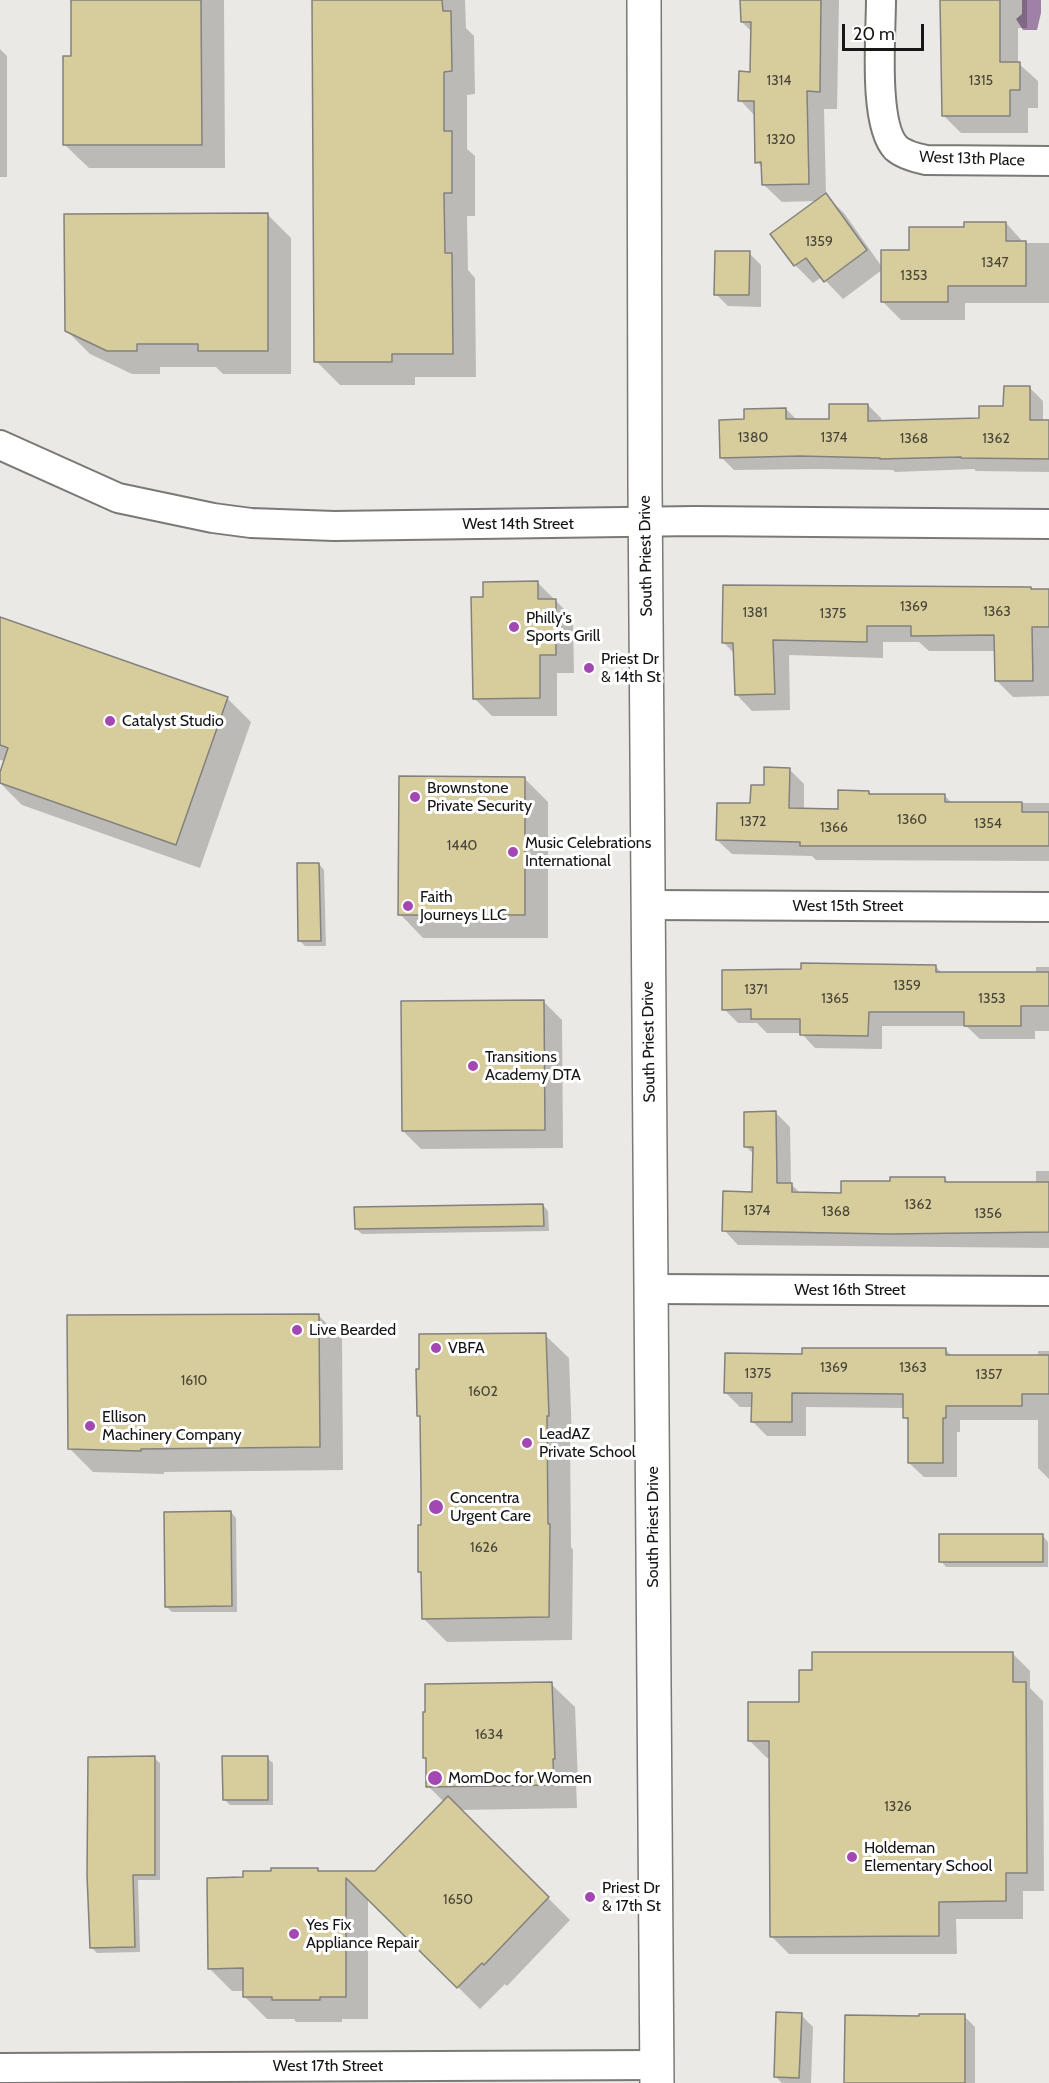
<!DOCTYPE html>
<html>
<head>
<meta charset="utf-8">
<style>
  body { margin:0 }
  #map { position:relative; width:1049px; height:2083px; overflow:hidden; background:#eae9e5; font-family:Cabin,sans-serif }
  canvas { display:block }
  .scale { position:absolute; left:842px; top:24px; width:82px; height:27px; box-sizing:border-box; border:3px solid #171615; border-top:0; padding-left:8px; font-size:18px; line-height:21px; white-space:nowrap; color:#171615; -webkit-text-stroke:4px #fff; paint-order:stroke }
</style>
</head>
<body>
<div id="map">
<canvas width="1049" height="2083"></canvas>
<div class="scale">20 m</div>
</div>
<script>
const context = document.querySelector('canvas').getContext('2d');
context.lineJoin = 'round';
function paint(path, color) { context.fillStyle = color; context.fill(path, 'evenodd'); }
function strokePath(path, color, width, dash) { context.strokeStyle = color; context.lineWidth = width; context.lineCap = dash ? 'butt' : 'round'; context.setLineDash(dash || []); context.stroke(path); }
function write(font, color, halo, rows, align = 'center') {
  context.font = font + ' Cabin,sans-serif'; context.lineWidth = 6; context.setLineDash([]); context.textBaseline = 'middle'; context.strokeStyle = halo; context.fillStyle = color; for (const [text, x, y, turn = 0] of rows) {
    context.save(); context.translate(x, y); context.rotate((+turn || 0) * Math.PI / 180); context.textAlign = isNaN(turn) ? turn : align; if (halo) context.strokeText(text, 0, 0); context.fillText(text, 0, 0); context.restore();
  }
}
paint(new Path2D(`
  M1022 0H1041V13L1037 30H1023L1016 19 1022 14Z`), '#a081a6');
paint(new Path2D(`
  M70 0H224L225 168H89L65 145 73 57 72 2Z
  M314 0H465L466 28 474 36 475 94 467 95V149L475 156V216H467L468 270 475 278 476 377H415V385H340L316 361Z
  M742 0H839L837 109H824L826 196 844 213 882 267 910 252 965 228 1006 223 1024 243H1049V303H965V320H901L882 301V270L843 299 822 277 813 283 795 265 817 201 782 202 763 184V168L757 162 755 116 740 100 752 73V32L742 22Z
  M943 0H1027V28H1018V63L1038 81V108H1028V133H961L943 115Z
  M0 49 7 56V177H0Z
  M267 214 291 238V374H223L216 367H160V374H132L90 354 66 330Z
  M749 253 761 265V307L728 306 716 294Z
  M1030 388 1043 401V421H1049V472L976 471 974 469 895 472 893 470 814 469 734 470 721 457 746 421 786 409 797 420H830L868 405 881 418V422L981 419 1005 407Z
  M537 582 573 618 574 673H557V716H492L474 698 484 598Z
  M1033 591H1049V696L1013 697 996 680V651H929L919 642H883V658L789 655 790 710 752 711 736 694 735 654 723 642Z
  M0 619 228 699 251 722 200 868 22 805 0 783V777L5 761 0 760Z
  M789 769 804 784V810H839L869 792 872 796H945L952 803H1049V861L816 860 812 856 732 854 717 840 752 805 765 787Z
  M525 779 548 802V938H423L400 914Z
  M319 864 324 870 326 946H305L300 941Z
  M935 966 943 974H1036V967H1049V1031H1035V1039H980L966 1026H882V1049L815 1048 801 1033H767L757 1023H738L724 1009Z
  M544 1002 562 1020 563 1148 421 1149 403 1131Z
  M775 1112 790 1127 791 1184 801 1194H843L892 1183 945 1179 950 1184H1036V1171H1049V1248L738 1245 724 1230 754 1193 755 1155 746 1147Z
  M543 1205 548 1211 549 1231 362 1234 356 1229Z
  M319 1316 342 1339 343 1470 164 1472V1474L93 1472 69 1448Z
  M545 1335 569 1358 572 1439H570L571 1547 573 1550 572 1640 447 1642 423 1618 422 1574 420 1571 422 1527 421 1418 419 1415Z
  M946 1350 952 1356H1038V1351H1049V1479L1038 1468V1420H960V1432H957V1477H924L909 1463V1421L905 1417V1408L806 1407V1436H767L752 1421 753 1407H740L725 1392 803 1356Z
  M231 1512 236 1518 237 1612H172L166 1606Z
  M1043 1536 1048 1542V1567H946L941 1561Z
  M1012 1653 1030 1671V1688L1043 1701 1044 1891H1023V1919H956L957 1954H789L771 1936V1758H767L749 1740 800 1704Z
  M551 1684 575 1707 578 1782H576L577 1808 460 1810 570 1920 507 1986 505 1984 480 2009 368 1897V2019H342V2022H296L294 2019H267L244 1996V1991H232L210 1969 244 1878 318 1869 321 1872H376L444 1802 428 1786 427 1760 425 1757Z
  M154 1758 160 1763V1880H138L140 1952 97 1953 91 1947Z
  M267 1758 273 1763V1805H230L224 1799Z
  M801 2015 813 2027 811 2083H782L775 2076Z
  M964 2016 975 2027V2083H845Z`), '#0003');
const building = new Path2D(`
  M71 0H201L202 145H63V56H71Z
  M312 0H442L443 11H451L452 71 444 72V131H452V193H444L445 253H452L453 354H392V362H314Z
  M740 0H821L820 92 807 91 809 184 762 185 761 162 755 163 754 101H738L739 71 750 72 751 22H741Z
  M940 0H1000V62H1020V90H1010V116H942Z
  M826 193 867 250 824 282 806 258 794 266 770 234Z
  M268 213V351H198V344H137V351H107L65 331 64 214Z
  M964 222H1006V241H1026V286H948V302H881V250H909V227H964Z
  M715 251H750L749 295H714Z
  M1004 386H1030V420H1049V459L961 458V457L880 459V458L800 456 720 458 719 420 744 419V409L786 408V419H829V404H868V421L979 418V406H1003Z
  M538 581V599H556V655H540V698L473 699 471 597H483V582Z
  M723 585 1031 587V589H1049V627H1032L1033 681H995L994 635 911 636V626H867V642L773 640 775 694 735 695 733 643H722Z
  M0 617 228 697 176 845 0 783V772L8 748 0 745Z
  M764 767 790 768 789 808 838 809V790L869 791V794H945V802H1022V812H1049V846H800V842L716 840 717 803H750L751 785H764Z
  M399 776 525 777V915H398Z
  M297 863H319L321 941H298Z
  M801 963 936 965V972H1049V1006H1021V1026H964V1012H869L868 1036 800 1035V1019H751V1009L722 1010V970L801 969Z
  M544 1000 545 1130 402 1131 401 1001Z
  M776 1111 777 1183H792V1192L841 1193V1181H890V1177H945V1182H1049V1232L890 1234 722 1231 723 1191 752 1192 753 1147H744V1112Z
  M543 1204 544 1226 355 1229 354 1207Z
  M319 1314 320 1447 141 1449V1451L68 1449 67 1315Z
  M546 1333 549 1416H547L548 1524H550L549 1617 422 1619 421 1572H418V1525H421V1491L420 1416H417L416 1369H419V1334Z
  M802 1348H946V1355H1049V1394H1022V1406H946V1418H943V1463H908V1418H903V1394L792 1393V1422H751L752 1393H724L725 1353 802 1354Z
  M231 1511 232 1606 165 1607 164 1512Z
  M939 1534H1043V1562H939Z
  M812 1652H1013V1682H1026L1027 1873H1006V1901L939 1902V1936L770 1937 769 1741H748V1702H799V1670H812Z
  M552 1682 555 1759H553L554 1785 426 1787V1758H423V1712H425V1684Z
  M155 1756V1875H133L135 1947 90 1948 87 1875 88 1757Z
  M222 1756H268V1800H223Z
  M448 1796 549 1897 484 1965 482 1963 457 1988 346 1878V1997H320V2000H272V1997H243V1968L208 1969 207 1878 243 1877V1871H271V1868H318V1871H375Z
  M776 2012 802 2013 799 2078 774 2077Z
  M919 2014H965V2083H844L845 2015 919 2016Z`);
paint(building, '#d7cc9c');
strokePath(building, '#82817d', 1.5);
const street = new Path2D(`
  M881 0C881 34 873 124 896 148 904 155 916 158 926 160L1049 161
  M0 445 118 498 213 518 251 523 334 526 695 521 1049 524
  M648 905 1049 907
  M651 1289 1049 1291
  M0 2068 657 2065`);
const secondary = new Path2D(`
  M644 0 645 486 657 2083`);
strokePath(street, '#7a7976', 32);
strokePath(secondary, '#7a7976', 36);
strokePath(street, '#fff', 28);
strokePath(secondary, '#fff', 33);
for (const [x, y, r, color] of [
  [514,627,6,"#a348b3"],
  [589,668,6,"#a348b3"],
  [110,721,6,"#a348b3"],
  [415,797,6,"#a348b3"],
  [513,852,6,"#a348b3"],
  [408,906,6,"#a348b3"],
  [473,1066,6,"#a348b3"],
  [297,1330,6,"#a348b3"],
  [436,1348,6,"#a348b3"],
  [90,1426,6,"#a348b3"],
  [527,1443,6,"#a348b3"],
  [436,1507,8,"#a348b3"],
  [435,1778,8,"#a348b3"],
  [852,1857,6,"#a348b3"],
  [590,1897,6,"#a348b3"],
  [294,1934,6,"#a348b3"]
]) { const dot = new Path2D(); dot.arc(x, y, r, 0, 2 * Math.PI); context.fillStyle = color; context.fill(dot); strokePath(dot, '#fff', 2); }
write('14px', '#474437', null, [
  ["1314",779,81],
  ["1315",981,81],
  ["1320",781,140],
  ["1359",819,242],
  ["1347",995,263],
  ["1353",914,276],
  ["1380",753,438],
  ["1374",834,438],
  ["1368",914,439],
  ["1362",996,439],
  ["1369",914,607],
  ["1363",997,612],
  ["1381",755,613],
  ["1375",833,614],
  ["1360",912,820],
  ["1372",753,822],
  ["1354",988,824],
  ["1366",834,828],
  ["1440",462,846],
  ["1359",907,986],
  ["1371",756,990],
  ["1365",835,999],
  ["1353",992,999],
  ["1362",918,1205],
  ["1374",757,1211],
  ["1368",836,1212],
  ["1356",988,1214],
  ["1369",834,1368],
  ["1363",913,1368],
  ["1375",758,1374],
  ["1357",989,1375],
  ["1610",194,1381],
  ["1602",483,1392],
  ["1626",484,1548],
  ["1634",489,1735],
  ["1326",898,1807],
  ["1650",458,1900]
]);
write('16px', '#171615', '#fff', [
  ["West 13th Place",972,159,2],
  ["West 14th Street",518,524],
  ["South Priest Drive",646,556,-91],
  ["West 15th Street",848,906],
  ["South Priest Drive",649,1042,-91],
  ["West 16th Street",850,1290],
  ["South Priest Drive",653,1527,-90],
  ["West 17th Street",328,2066]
]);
write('16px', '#171615', '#fff', [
  ["Philly's",526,618],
  ["Sports Grill",526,636],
  ["Priest Dr",601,659],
  ["& 14th St",601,677],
  ["Catalyst Studio",122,721],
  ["Brownstone",427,788],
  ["Private Security",427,806],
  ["Music Celebrations",525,843],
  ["International",525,861],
  ["Faith",420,897],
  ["Journeys LLC",420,915],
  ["Transitions",485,1057],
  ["Academy DTA",485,1075],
  ["Live Bearded",309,1330],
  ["VBFA",448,1348],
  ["Ellison",102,1417],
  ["Machinery Company",102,1435],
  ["LeadAZ",539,1434],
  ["Private School",539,1452],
  ["Concentra",450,1498],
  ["Urgent Care",450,1516],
  ["MomDoc for Women",448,1778],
  ["Holdeman",864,1848],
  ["Elementary School",864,1866],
  ["Priest Dr",602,1888],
  ["& 17th St",602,1906],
  ["Yes Fix",306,1925],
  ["Appliance Repair",306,1943]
], 'left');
</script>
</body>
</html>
